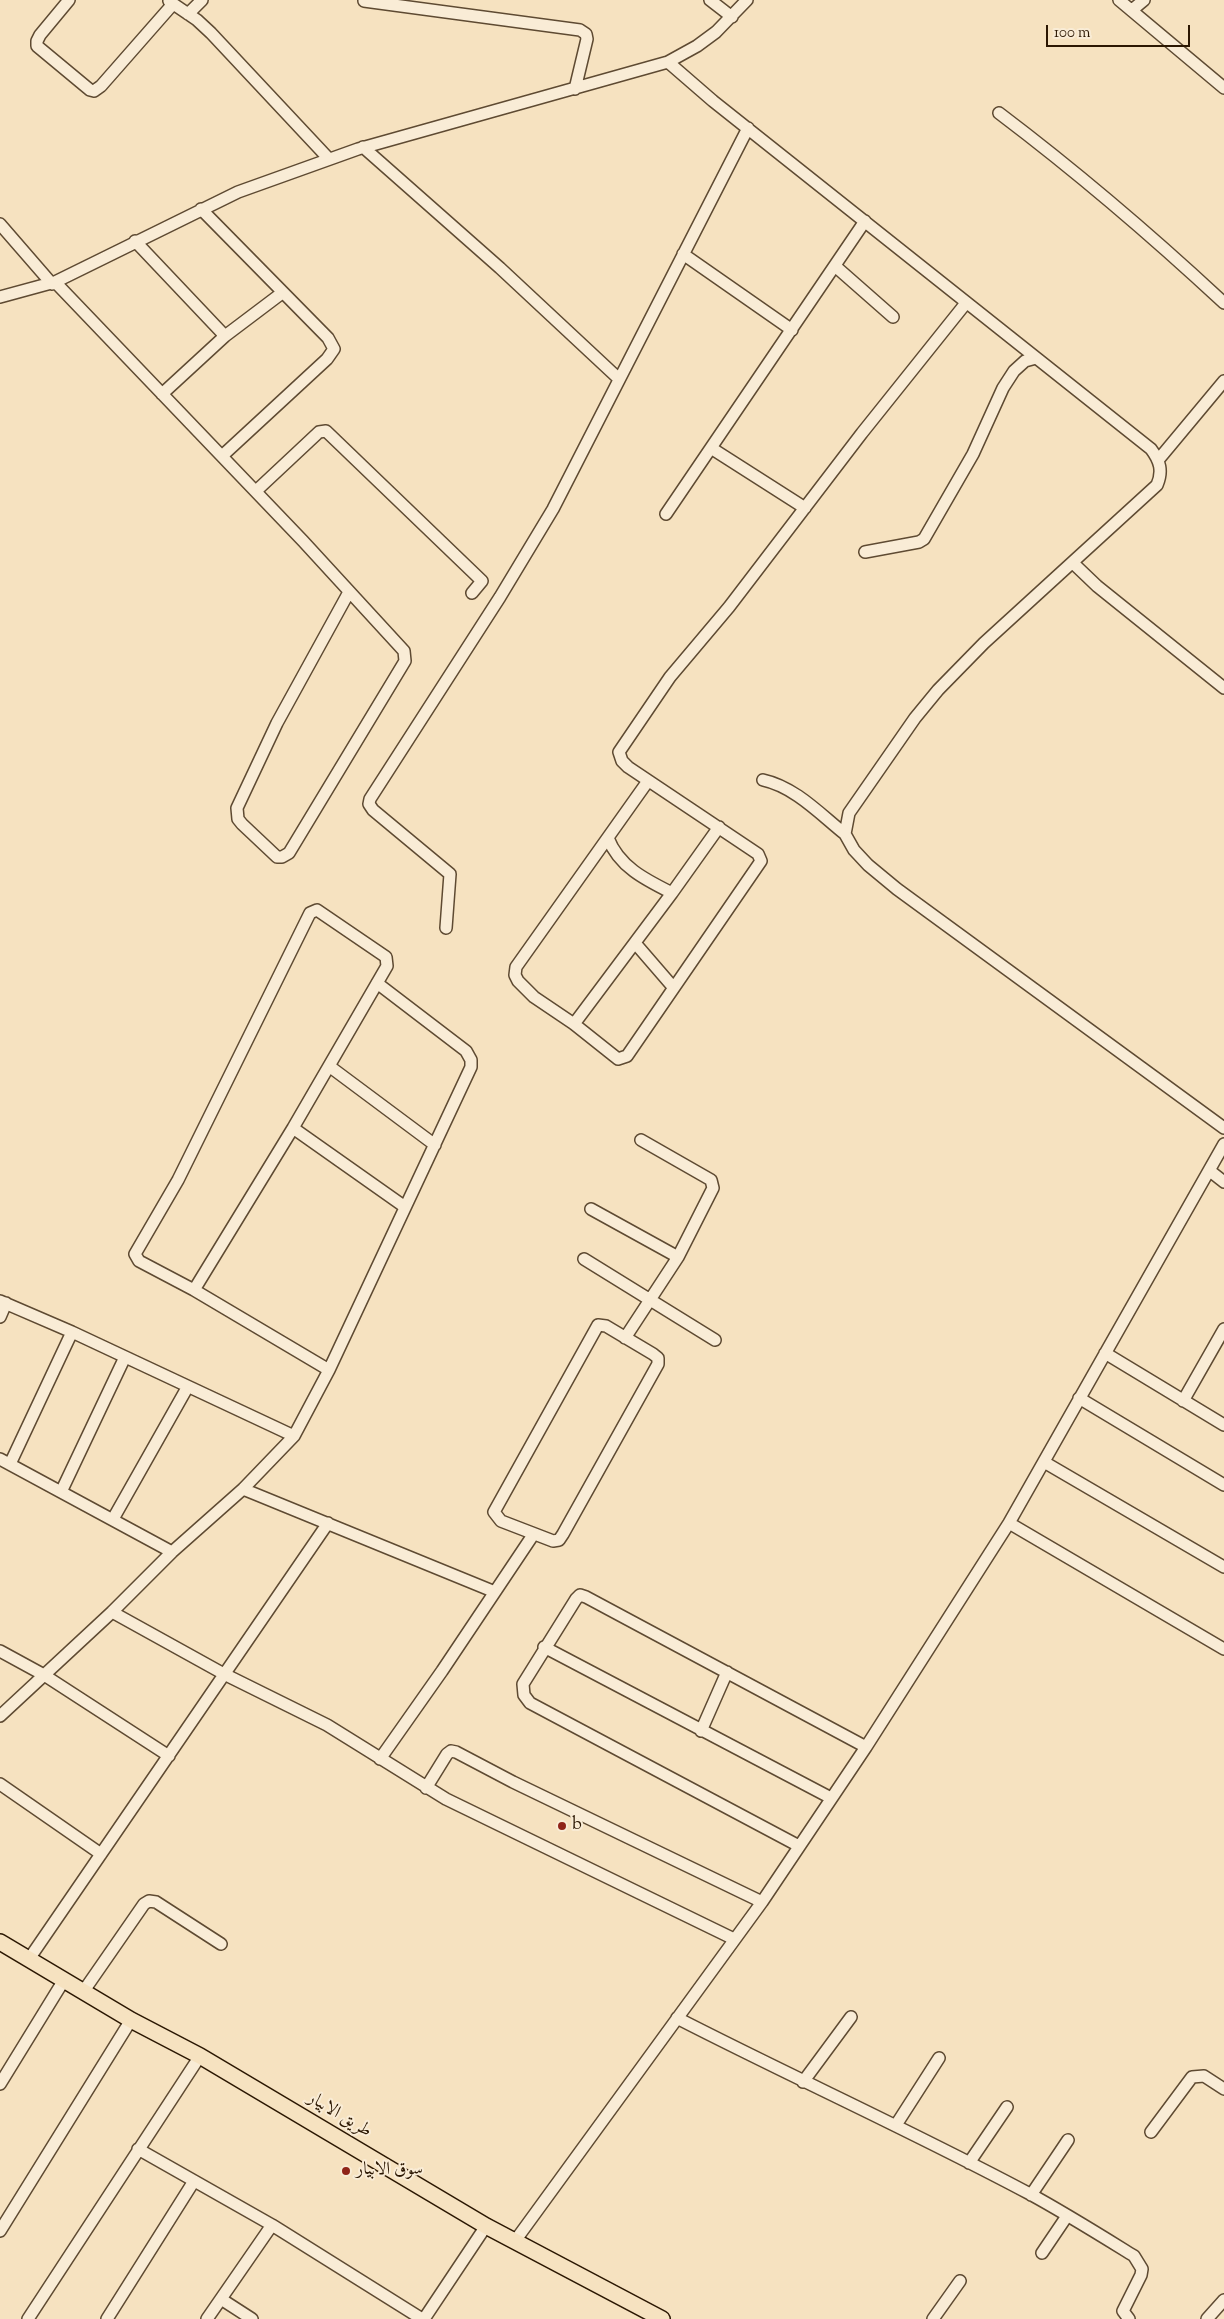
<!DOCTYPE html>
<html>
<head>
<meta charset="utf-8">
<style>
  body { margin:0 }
  #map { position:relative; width:1224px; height:2319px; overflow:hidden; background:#f6e2c0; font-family:"Sorts Mill Goudy",serif }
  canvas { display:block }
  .scale { position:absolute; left:1046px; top:25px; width:144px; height:22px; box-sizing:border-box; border:2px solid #2b1702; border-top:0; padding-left:6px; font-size:15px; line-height:18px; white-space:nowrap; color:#2b1702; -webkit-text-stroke:4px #f9ecd6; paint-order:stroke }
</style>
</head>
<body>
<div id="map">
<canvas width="1224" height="2319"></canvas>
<div class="scale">100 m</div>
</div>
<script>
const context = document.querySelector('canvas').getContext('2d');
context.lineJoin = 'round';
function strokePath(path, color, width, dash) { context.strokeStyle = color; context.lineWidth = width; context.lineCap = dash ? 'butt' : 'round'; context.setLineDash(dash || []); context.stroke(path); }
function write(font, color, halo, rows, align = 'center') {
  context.font = font + ' "Sorts Mill Goudy",Amiri,serif'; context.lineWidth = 4; context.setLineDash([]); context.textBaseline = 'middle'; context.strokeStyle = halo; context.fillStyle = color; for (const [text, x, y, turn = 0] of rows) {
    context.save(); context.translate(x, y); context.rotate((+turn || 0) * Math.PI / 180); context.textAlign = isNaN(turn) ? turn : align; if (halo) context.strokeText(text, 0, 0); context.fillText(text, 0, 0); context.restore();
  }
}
const minor = new Path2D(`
  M69 0 40 35 37 41V46L90 90 94 91 101 86 173 4
  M710 0 732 17
  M1119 0 1224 88
  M169 1 197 20 211 33 329 159
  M364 1 580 30 586 34 587 39 575 89
  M1132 10 1144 0
  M188 14 202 0
  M668 62 713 101 1151 449C1160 461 1163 471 1157 485L984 643 938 690 915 718 849 813 845 834 854 850 868 865 897 889 1224 1128
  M999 113C1077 172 1152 236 1224 303
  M363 147 500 268 619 379
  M201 209 328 338 334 349 327 359 222 456
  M0 224 52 284
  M135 241 225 336
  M683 254 792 330
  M835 266 893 317
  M55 282 303 541 404 651 405 661 289 853 282 857H277L242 824 238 819 237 808 277 723 349 592
  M0 297 55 282 238 192 358 149 668 62 697 46 716 32 747 0
  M162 394 225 336 282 293
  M711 448 805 508
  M1159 459 1224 381
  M256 491 319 432 326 431 482 581 472 593
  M666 514 865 221
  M865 552 919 542 924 539 973 454 1003 388 1014 371 1025 361 1036 358
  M1074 564 1097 586 1224 688
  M763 780C795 787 820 814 845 834
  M648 781 516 967 515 975 518 981 534 997 574 1024 618 1059 627 1056 761 861 758 854 628 767 622 761 619 752 670 677 729 607 862 433 966 303
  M608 838C619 867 646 880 672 893
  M446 928 450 874 373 810 369 804 370 799 500 597 553 509 748 128
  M635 943 673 987
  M574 1024 672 893 719 827
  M329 1066 435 1145
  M293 1128 405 1207
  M1210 1171 1224 1182
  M591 1209 678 1257
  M584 1259 715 1340
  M194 1290 293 1128 387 966 386 957 317 910 310 913 178 1180 135 1254 139 1261 194 1290 329 1370
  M0 1301 72 1332 294 1436
  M0 1317 6 1303
  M598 1325 606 1326 653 1354 658 1358V1364L563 1534 559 1540 553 1541 501 1521 494 1512Z
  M625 1338 678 1257 713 1188 711 1180 641 1140
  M1105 1353 1224 1425
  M1079 1398 1224 1485
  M1183 1401 1224 1329
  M0 1459 172 1552
  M1044 1462 1224 1567
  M10 1464 72 1332
  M243 1489 495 1592
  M61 1492 125 1357
  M113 1519 187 1388
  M1009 1523 1224 1649
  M112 1612 224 1674 327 1725 446 1799 734 1939
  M544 1647 831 1798
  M0 1651 44 1675 169 1756
  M0 1716 112 1612 172 1552 243 1489 294 1436 329 1370 471 1067V1060L466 1051 377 983
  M701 1731 727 1672
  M380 1759 442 1671 533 1535
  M0 1784 101 1854
  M426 1788 447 1754 451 1751 456 1752 513 1782 762 1902
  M799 1846 530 1703 524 1695 523 1684 576 1599 580 1595 586 1597 866 1747
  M29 1959 328 1523
  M83 1992 144 1904 149 1901 156 1902 221 1944
  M677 2018C794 2078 914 2132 1030 2194 1065 2213 1100 2235 1134 2256L1142 2269 1141 2275 1123 2311 1129 2319
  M803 2082 851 2017
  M0 2084 64 1980
  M896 2125 939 2058
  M1151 2132 1192 2077 1204 2076 1224 2089
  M138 2149 272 2225 422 2319
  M969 2163 1007 2107
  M1031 2195 1068 2140
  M0 2231 131 2020
  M515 2241 762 1902 866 1747 1009 1523 1224 1144
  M1042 2253 1067 2216
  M221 2299 252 2319
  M28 2319 200 2056
  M107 2319 194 2181
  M207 2319 272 2225
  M424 2319 486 2226
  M933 2319 960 2281
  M1207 2319 1224 2300`);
const major = new Path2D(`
  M0 1942 131 2020 200 2056 486 2226 662 2319`);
strokePath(minor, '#5e4a32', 14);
strokePath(major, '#2b1702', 18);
strokePath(minor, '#f9ecd6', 11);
strokePath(major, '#f6e2c0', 15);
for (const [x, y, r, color] of [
  [562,1826,5,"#8f2418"],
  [346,2171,5,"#8f2418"]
]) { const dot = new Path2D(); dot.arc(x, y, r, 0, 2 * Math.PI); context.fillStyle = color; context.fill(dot); strokePath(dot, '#f9ecd6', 2); }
write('18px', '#2b1702', '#f9ecd6', [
  ["b",572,1826],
  ["سوق الابيار",356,2171]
], 'left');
write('18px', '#2b1702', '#f9ecd6', [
  ["طريق الابيار",339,2116,31]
]);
</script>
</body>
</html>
